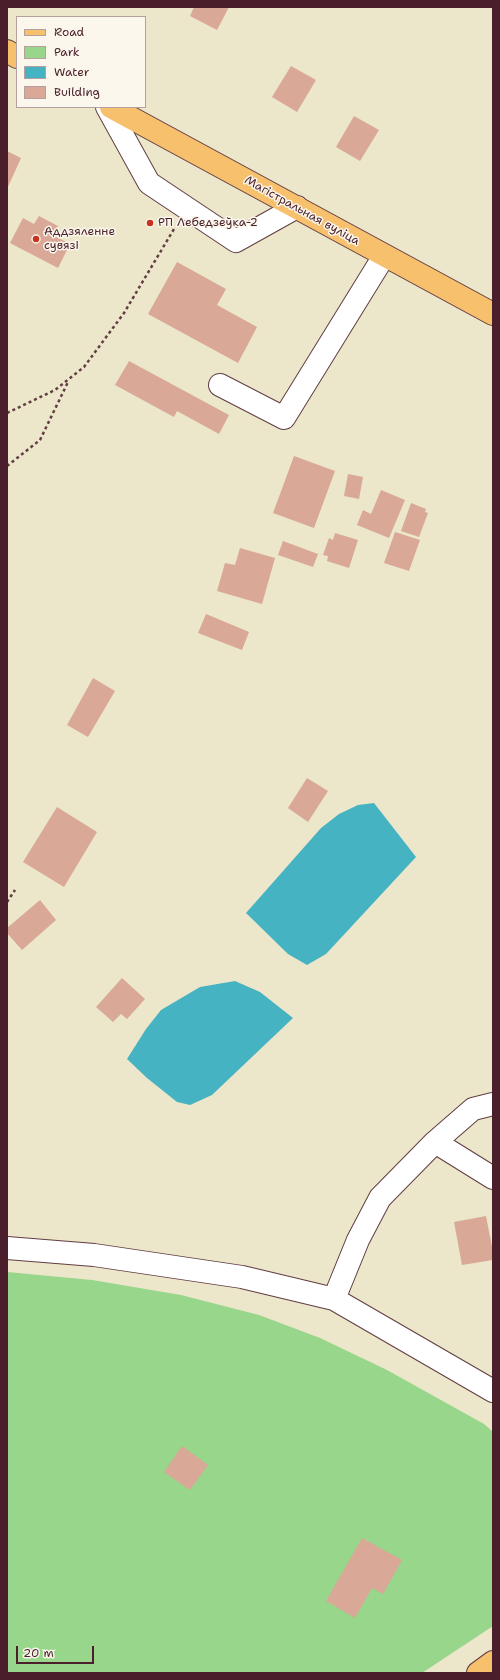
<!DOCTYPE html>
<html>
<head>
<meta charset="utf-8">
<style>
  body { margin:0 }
  #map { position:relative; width:500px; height:1680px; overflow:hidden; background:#ece6ca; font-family:"Shantell Sans",sans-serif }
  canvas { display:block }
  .frame { position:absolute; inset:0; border:8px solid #4a1f2b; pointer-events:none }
  .legend { position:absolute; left:16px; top:16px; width:130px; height:92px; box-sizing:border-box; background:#fbf7ec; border:1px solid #b4a19f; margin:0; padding:5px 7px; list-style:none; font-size:12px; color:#4a1f2b }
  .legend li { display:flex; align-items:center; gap:8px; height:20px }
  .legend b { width:20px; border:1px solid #b4a19f }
  .scale { position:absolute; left:16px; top:1646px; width:78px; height:18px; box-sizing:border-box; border:2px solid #4a1f2b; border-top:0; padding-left:5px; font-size:12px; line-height:14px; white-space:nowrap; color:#4a1f2b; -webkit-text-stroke:3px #fbf7ec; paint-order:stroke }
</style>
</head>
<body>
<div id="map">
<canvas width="500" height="1680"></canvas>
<div class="frame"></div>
<ul class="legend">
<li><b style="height:5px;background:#f7c06c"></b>Road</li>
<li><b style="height:11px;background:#98d68b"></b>Park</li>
<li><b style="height:11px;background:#46b3c2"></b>Water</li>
<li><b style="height:11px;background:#d9a897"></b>Building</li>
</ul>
<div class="scale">20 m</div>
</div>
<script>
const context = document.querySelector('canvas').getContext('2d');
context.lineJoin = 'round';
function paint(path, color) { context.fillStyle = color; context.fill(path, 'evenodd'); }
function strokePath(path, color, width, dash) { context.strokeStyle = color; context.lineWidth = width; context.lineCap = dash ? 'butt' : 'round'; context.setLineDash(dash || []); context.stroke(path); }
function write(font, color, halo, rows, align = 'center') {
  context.font = font + ' "Shantell Sans",sans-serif'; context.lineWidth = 3; context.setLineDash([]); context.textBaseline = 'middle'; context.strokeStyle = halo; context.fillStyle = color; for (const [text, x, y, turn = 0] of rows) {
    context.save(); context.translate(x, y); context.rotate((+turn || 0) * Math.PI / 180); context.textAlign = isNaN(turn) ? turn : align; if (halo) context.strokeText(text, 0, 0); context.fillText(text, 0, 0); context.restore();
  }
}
paint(new Path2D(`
  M7 1272 92 1280 181 1295 259 1315 320 1338 387 1370 484 1424 493 1432V1626L422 1673H7Z`), '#98d68b');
paint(new Path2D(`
  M374 803 416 857 326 954 307 965 288 954 246 913 321 828 339 814 358 805Z
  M235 981 260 992 293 1018 212 1095 190 1105 177 1102 147 1078 127 1059 146 1029 161 1010 200 987Z`), '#46b3c2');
paint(new Path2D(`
  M194 7H229L217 30 190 16Z
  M291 66 316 80 297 112 272 97Z
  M354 116 379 130 360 161 336 147Z
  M7 151 21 158 7 189Z
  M39 216 58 226 53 235 70 244 58 268 10 243 23 218 34 224Z
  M177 262 226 289 217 305 257 327 238 363 148 314Z
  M129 361 229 415 219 434 177 411 174 417 115 385Z
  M294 456 335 471 314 528 273 513Z
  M348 474 363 477 359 499 344 496Z
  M381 490 405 500 389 538 357 525 363 510 371 514Z
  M411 503 426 509 425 512 428 513 419 537 401 531Z
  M395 532 420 540 409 571 384 563Z
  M335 533 358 540 349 568 327 561 328 556 323 555 329 538 333 540Z
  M283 541 318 554 313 567 278 555Z
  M240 548 275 558 262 604 217 591 225 563 235 565Z
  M206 614 249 632 242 650 198 633Z
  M93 678 115 691 88 737 67 725Z
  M307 778 328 791 308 822 288 808Z
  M57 807 97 832 64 887 23 862Z
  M40 900 56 920 22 950 7 933V928Z
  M122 978 145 999 127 1019 121 1014 113 1022 96 1007Z
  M486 1216 493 1252V1260L462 1265 454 1222Z
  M182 1446 208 1465 190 1490 164 1472Z
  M362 1538 402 1560 383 1594 372 1588 355 1618 326 1601Z`), '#d9a897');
const minor = new Path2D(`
  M107 107 149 183 236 241 297 207
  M220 385 284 418 384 256
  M435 1142 473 1109 493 1104
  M7 1248 94 1255 242 1277 334 1299 493 1391
  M334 1299 358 1240 380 1198 435 1142 493 1178`);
const major = new Path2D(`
  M7 51 17 57
  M111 107 493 314`);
const highway = new Path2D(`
  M478 1673 493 1662`);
strokePath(minor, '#623d43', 24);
strokePath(major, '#623d43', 24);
strokePath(highway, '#623d43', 24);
strokePath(new Path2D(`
  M7 413 55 390 84 367 124 313 174 229
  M7 466 40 440 68 382
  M7 902 15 890`), '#623d43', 2.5, [3, 3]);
strokePath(minor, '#fff', 22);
strokePath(major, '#f7c06c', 22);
strokePath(highway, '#f7c06c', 22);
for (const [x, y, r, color] of [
  [150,223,4,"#c8321e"],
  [36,239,4,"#c8321e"]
]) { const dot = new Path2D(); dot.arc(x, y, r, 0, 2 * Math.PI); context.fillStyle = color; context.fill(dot); strokePath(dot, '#fbf7ec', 1.5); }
write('12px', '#4a1f2b', '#fbf7ec', [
  ["Магістральная вуліца",302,211,29]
]);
write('12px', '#4a1f2b', '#fbf7ec', [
  ["РП Лебедзеўка-2",158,223],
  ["Аддзяленне",44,232],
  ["сувязі",44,246]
], 'left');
</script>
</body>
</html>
